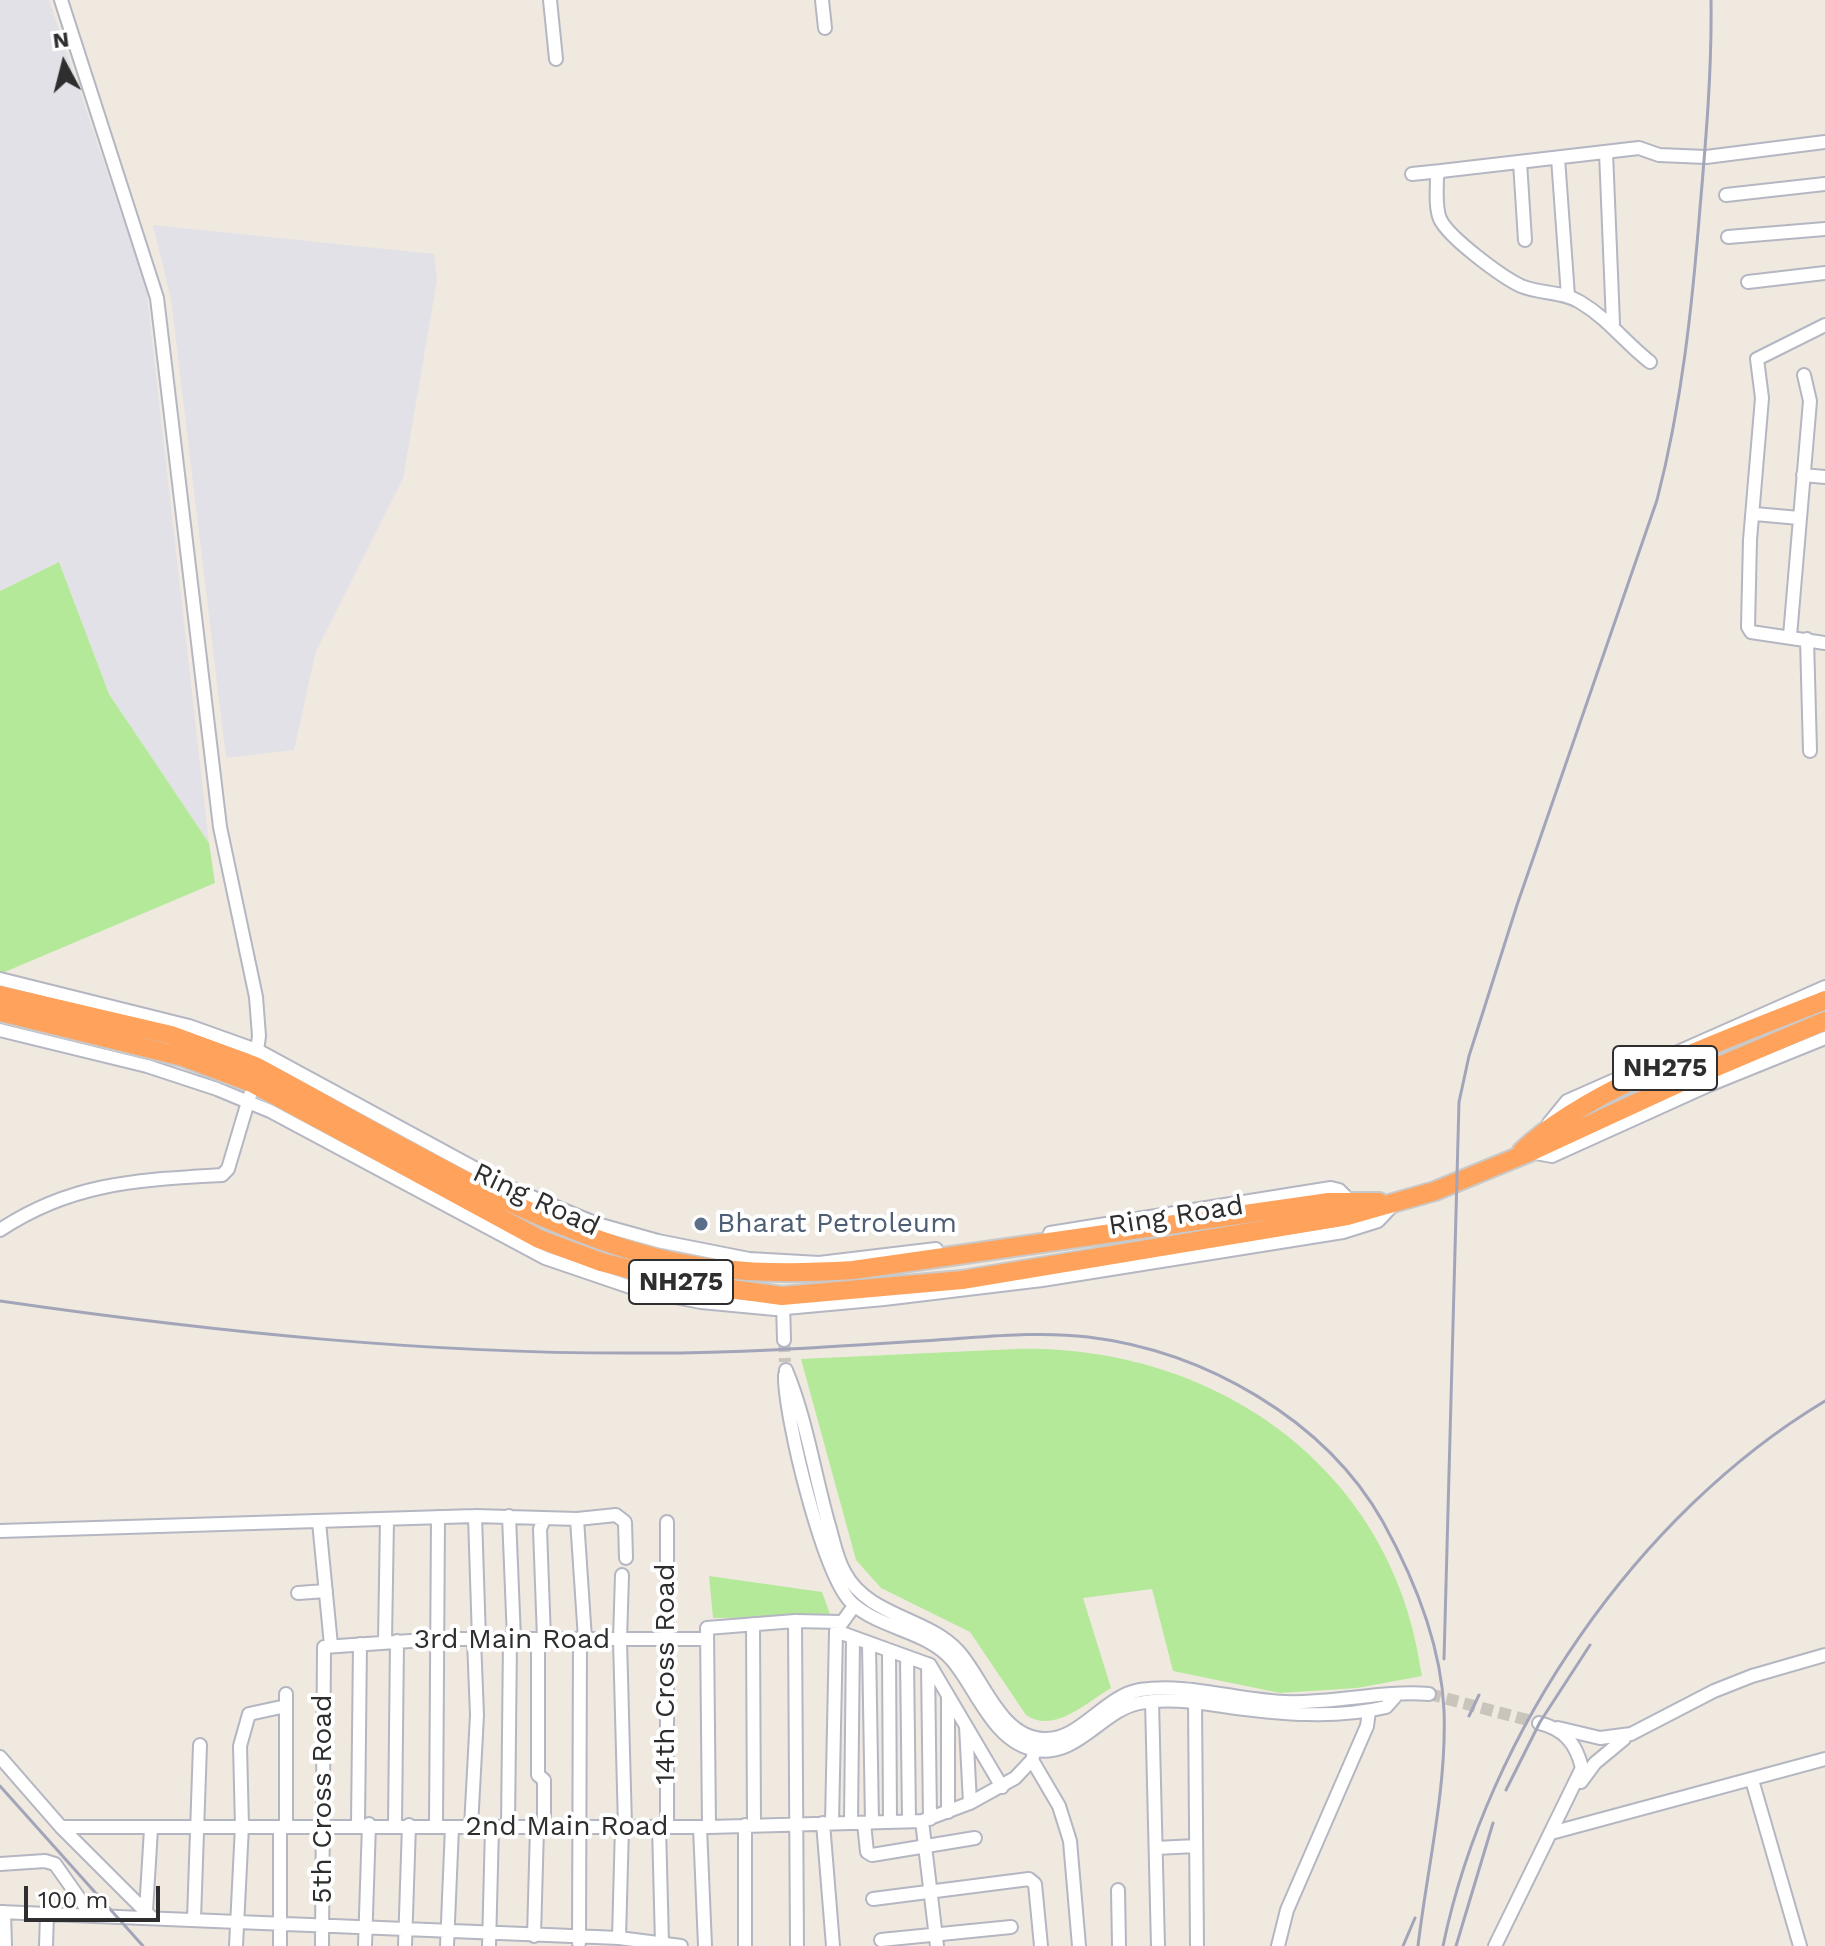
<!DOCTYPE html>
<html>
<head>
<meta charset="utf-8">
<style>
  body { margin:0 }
  #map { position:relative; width:1825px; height:1946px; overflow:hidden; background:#f0e9e0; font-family:"Work Sans",sans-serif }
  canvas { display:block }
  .north { position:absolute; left:24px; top:24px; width:80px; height:80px; -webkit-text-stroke:6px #fff; paint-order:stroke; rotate:353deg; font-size:22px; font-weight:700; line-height:32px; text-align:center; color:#2e2e2e }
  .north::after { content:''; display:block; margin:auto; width:28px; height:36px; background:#2e2e2e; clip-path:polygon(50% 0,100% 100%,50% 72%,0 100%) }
  .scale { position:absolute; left:24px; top:1886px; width:136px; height:36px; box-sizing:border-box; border:4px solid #2e2e2e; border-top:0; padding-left:10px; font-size:24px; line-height:28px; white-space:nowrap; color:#2e2e2e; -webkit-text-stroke:6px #fff; paint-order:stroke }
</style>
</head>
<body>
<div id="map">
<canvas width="1825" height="1946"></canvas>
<div class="north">N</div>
<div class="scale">100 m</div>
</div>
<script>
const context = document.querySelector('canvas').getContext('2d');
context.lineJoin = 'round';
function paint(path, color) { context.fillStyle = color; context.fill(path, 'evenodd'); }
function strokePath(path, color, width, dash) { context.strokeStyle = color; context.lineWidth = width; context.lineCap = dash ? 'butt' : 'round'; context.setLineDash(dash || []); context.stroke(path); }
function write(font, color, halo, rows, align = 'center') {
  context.font = font + ' "Work Sans",sans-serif'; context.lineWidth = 8; context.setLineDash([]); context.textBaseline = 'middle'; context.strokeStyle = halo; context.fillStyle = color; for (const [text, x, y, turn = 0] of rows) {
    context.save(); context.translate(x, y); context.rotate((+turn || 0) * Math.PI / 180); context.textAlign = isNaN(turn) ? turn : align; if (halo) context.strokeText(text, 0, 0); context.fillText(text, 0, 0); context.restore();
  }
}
paint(new Path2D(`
  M0 0H49L146 287 209 843 109 694 59 562 0 591Z
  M153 225 434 254 437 280 403 479 316 651 294 750 226 758 171 299Z`), '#e3e1e8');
paint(new Path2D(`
  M59 562 109 694 209 843 215 883 0 974V591Z
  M1015 1349C1217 1344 1395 1470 1422 1676L1357 1688 1280 1693 1173 1671 1152 1589 1083 1598 1111 1688C1086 1703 1054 1734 1026 1715L970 1632 881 1588 856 1560 801 1359Z
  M709 1576 822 1592 831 1617 713 1618Z`), '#b5e99a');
strokePath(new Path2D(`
  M784 1340 785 1362
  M1429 1694 1539 1723`), '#c9c4bc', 12, [12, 6]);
const minor = new Path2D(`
  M61 0 157 298 220 827 256 997 259 1036 254 1073
  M550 0 556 59
  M822 0 825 28
  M1606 152 1613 323
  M1558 158 1568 296
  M1520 162 1525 240
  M1412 174 1441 171
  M1726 195 1825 184
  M1728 237 1825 229
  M1748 282 1825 273
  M1825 325 1757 359 1762 398 1750 540 1748 627 1751 632 1825 643
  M1650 362C1623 341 1610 320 1580 302 1562 291 1540 294 1521 286 1502 277 1449 238 1440 219 1435 207 1437 189 1437 176L1441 171 1639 148 1659 155 1706 157 1825 142
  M1803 475 1825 477
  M1755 514 1799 518
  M1790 636 1810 401 1804 375
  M1807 639 1810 751
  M0 979 189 1026 259 1051 515 1190 597 1224 658 1241 749 1259 819 1263 936 1249
  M0 1030 147 1066 217 1089 270 1111 545 1258 639 1290 701 1302 775 1309 884 1299 1042 1280 1343 1232 1378 1221 1394 1204
  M1549 1123 1567 1101 1825 987
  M1530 1152 1552 1156 1709 1085 1825 1038
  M0 1230C72 1182 139 1180 222 1175L228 1169 250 1095
  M1050 1233 1331 1188 1339 1190 1350 1201
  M783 1303 784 1340
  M786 1370C806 1418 814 1472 828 1522 833 1538 836 1558 845 1573 869 1617 927 1617 958 1651 983 1678 1000 1738 1044 1739 1080 1741 1104 1696 1140 1690 1188 1683 1236 1700 1284 1702 1333 1704 1382 1690 1429 1694
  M785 1375C784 1415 824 1580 853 1604 881 1629 928 1631 952 1660 977 1689 994 1744 1037 1750 1077 1757 1103 1710 1139 1703 1169 1697 1200 1703 1229 1707 1280 1714 1336 1719 1386 1707L1395 1697
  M475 1516 479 1640
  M509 1516 514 1639
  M544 1519 540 1529 544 1639
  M577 1519 585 1639
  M319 1522 331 1645
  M0 1531 475 1516 577 1519 616 1515 625 1522 626 1558
  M622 1575 620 1640 625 1826
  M298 1593 326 1591
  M854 1606 836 1631 930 1665 1002 1787
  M795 1621 797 1946
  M753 1624 754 1825
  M538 1639V1775L544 1780V1827
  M385 1641 387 1519
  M869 1644 872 1822
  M889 1651 890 1822
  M907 1657 909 1821
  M928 1664 930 1819
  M286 1694V1827
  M948 1696V1812
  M1152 1701 1158 1946
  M1195 1702 1197 1946
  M966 1726 970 1803
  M1558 1728 1600 1738 1631 1734 1714 1691 1752 1676 1825 1655
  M0 1757 61 1827 151 1917
  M1032 1760 1059 1806 1070 1841 1079 1946
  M1752 1780 1800 1946
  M1581 1782 1595 1763 1624 1739
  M922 1821 937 1946
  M851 1822 853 1638
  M823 1823 833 1946
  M832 1823 836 1631
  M864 1823 867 1852 872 1855 975 1838
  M358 1824 360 1644
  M395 1825 397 1641
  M745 1825V1946
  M436 1826 438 1517
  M659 1826 662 1944
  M667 1826V1522
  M61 1827H709L922 1821 970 1803 1015 1778 1032 1760 1038 1739
  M471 1827 477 1715 474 1640
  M700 1827 705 1946
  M709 1827 707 1628 795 1621 840 1622
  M508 1828 510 1639
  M1551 1833 1825 1759
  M1156 1848 1196 1846
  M0 1864 45 1861 55 1864 91 1915
  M1118 1890 1119 1946
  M873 1899 1029 1879 1035 1884 1041 1946
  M146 1911 151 1829
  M0 1912 619 1938 681 1946
  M4 1912 5 1946
  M194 1919 200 1745
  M534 1936 537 1828
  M619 1938 622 1826
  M881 1940 1011 1927
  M579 1943 580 1639
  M46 1946 47 1914
  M236 1946 242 1826 240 1746 249 1714 286 1706
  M280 1946V1827
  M322 1946 324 1647 439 1639H706
  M365 1946 369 1824
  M405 1946 409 1825
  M447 1946 452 1827
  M489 1946 492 1827
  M1278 1946 1287 1910 1367 1726 1369 1711
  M1495 1946 1582 1768C1576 1743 1564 1729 1539 1723`);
const highway = new Path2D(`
  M0 995 171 1035 255 1066C379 1132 519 1221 654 1257 718 1274 787 1274 853 1270L1329 1202H1379
  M0 1012 183 1057 252 1083 539 1239 601 1262 679 1282 782 1296 962 1280 1347 1216 1435 1191 1530 1152 1686 1080 1825 1021
  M1522 1151C1590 1086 1736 1036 1825 1000`);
strokePath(minor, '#b4b6c2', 16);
strokePath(highway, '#c9c9c9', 22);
strokePath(minor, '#fff', 12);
strokePath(highway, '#ffa25c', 18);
strokePath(new Path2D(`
  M0 1301C215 1332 435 1355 652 1353 747 1353 842 1346 937 1340 986 1337 1039 1331 1088 1337 1204 1351 1325 1419 1383 1522 1415 1580 1441 1644 1444 1710 1447 1788 1427 1869 1418 1946
  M1444 1659 1459 1102 1469 1056 1517 905 1657 500C1682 403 1692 308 1700 208 1706 139 1712 70 1711 0
  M1469 1716 1479 1695
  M0 1786 143 1946
  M1506 1790 1540 1722 1590 1645
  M1403 1946 1415 1918
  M1443 1946C1487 1733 1638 1513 1825 1401
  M1456 1946 1493 1823`), '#a2a5b9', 3);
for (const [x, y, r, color] of [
  [701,1224,8,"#5c6f8a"]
]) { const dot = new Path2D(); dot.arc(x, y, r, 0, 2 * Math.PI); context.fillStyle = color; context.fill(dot); strokePath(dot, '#fff', 3); }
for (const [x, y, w] of [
  [1665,1068,104],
  [681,1282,104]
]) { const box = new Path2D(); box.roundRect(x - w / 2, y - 22, w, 44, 6); context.fillStyle = '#fff'; context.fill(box); strokePath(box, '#2e2e2e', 2); }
write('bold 26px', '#2e2e2e', null, [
  ["NH275",1665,1068],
  ["NH275",681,1282]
]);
write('28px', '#2e2e2e', '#fff', [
  ["Ring Road",536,1200,25],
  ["Ring Road",1176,1216,-9],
  ["3rd Main Road",512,1640],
  ["14th Cross Road",666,1674,-90],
  ["5th Cross Road",323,1799,-90],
  ["2nd Main Road",567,1827]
]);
write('28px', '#4e5e75', '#fff', [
  ["Bharat Petroleum",717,1224]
], 'left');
</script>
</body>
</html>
